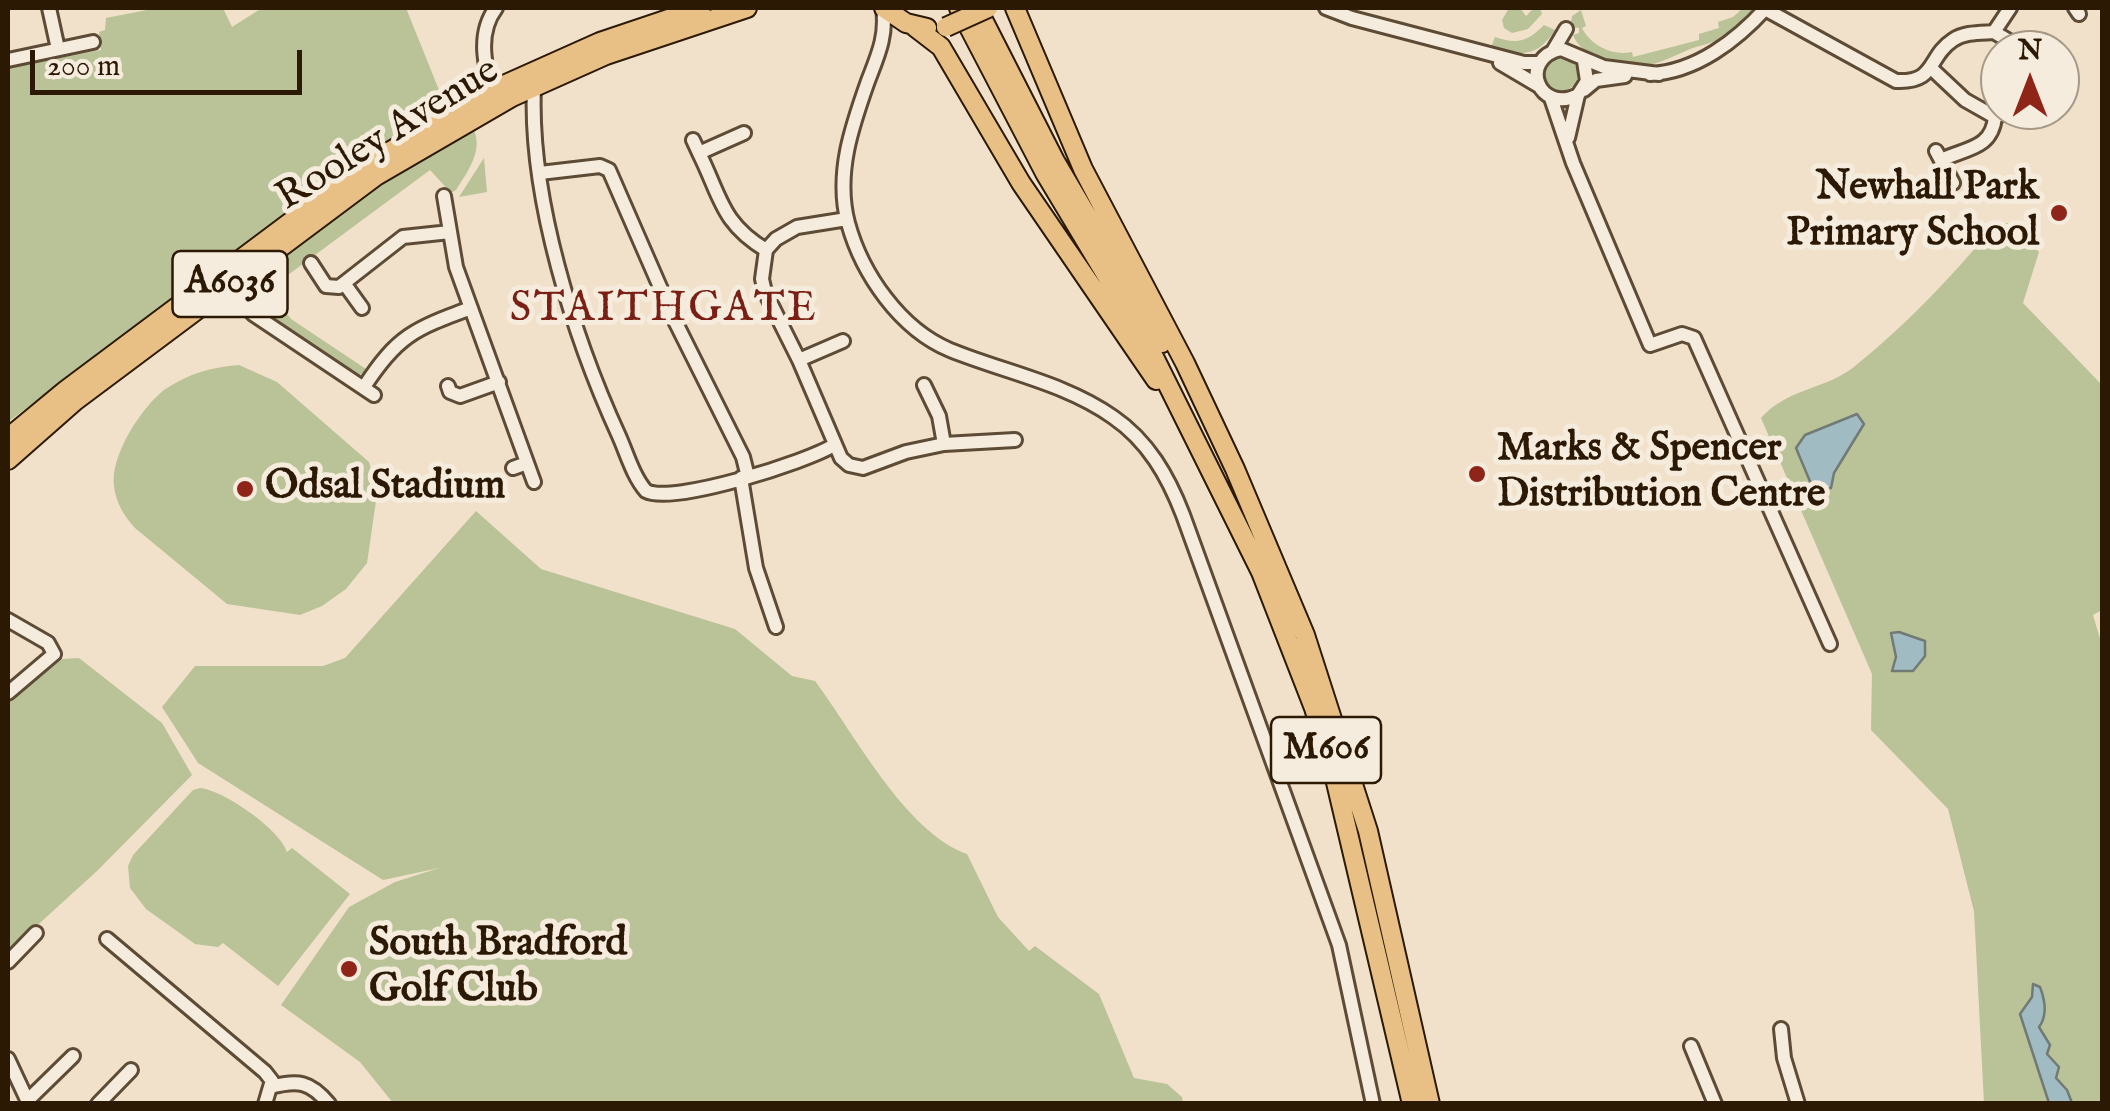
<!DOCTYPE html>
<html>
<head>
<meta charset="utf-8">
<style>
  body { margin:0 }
  #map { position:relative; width:2110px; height:1111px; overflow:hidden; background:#f1e1ca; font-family:"IM FELL English",serif }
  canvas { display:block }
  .frame { position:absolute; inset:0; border:10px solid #2c1904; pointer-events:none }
  .north { position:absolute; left:1980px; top:30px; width:100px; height:100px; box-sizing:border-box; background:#f6ecdd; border:2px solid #a59886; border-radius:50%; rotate:0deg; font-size:28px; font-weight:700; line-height:40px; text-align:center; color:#2c1904 }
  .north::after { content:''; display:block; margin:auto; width:35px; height:45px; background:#8f2418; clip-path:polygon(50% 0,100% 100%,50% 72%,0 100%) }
  .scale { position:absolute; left:30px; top:50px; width:272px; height:45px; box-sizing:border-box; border:5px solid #2c1904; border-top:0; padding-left:12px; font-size:30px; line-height:35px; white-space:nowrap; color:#2c1904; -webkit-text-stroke:8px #f6ecdd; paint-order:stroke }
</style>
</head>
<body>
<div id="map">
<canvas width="2110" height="1111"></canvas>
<div class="frame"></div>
<div class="north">N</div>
<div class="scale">200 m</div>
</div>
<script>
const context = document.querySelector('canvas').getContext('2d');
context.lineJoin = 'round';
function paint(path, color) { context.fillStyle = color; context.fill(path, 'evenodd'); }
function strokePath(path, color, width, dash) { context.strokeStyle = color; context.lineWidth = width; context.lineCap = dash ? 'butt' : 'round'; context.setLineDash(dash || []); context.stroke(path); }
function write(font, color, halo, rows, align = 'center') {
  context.font = font + ' "IM FELL English",serif'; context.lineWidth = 10; context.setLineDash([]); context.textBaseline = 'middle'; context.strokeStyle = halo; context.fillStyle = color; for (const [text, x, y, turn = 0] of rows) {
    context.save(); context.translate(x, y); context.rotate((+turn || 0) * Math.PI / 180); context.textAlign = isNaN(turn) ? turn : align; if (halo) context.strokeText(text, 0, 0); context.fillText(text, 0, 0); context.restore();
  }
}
paint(new Path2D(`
  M157 8H223L232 27 262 8H406L445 105 331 178 8 422V68L101 50 99 32 105 30 106 18Z
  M1509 8H1520L1526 16 1534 8H1540L1542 14 1528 29 1512 33 1504 28 1502 20Z
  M1743 8H1754C1743 18 1733 31 1719 39 1711 44 1700 45 1690 49 1657 64 1640 74 1602 59 1589 54 1578 48 1573 35L1579 33V28L1570 27 1572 16 1581 10 1586 26 1582 28C1591 46 1613 56 1632 52L1633 57 1699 40V34L1719 28 1718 22 1733 17Z
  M1544 25 1555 30C1537 58 1521 56 1491 47L1495 37C1518 45 1528 41 1544 25Z
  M1544 74a17 17 0 1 1 34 0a17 17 0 1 1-34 0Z
  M473 128C484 150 468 171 456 190L451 193 430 170 269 289 291 319 369 371 359 375 256 306 245 294 244 284 349 204 409 166 441 151 456 137Z
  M484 158 487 192 459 197Z
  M1996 223H2012L2039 252 2023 303 2102 385V610L2093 615 2102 645V1103H1984L1974 911 1948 809 1871 730 1872 674 1761 418C1789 387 1826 390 1855 366 1906 325 1955 274 1996 223Z
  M239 365 277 382 369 462 377 494 367 563 346 589 322 606 300 615 227 604 135 528C124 516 116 503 114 486 110 456 141 408 164 390 187 374 212 367 239 365Z
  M476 511 541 569 735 629 792 676 815 681C854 733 905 832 967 854L998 917 1029 951 1035 946 1099 994 1134 1078 1167 1084 1182 1097 1183 1103H393L360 1062 281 1005 349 907 395 882 439 868 383 880 198 763 162 707 195 666H323L345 658Z
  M79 658 162 723 192 775 97 871 8 952V703L62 659Z
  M200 788C223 790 280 829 287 852L292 848 350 894 278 986 223 943 218 947 195 944 146 909 130 888 128 866 133 855 193 790Z`), '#b9c397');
const water = new Path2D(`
  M1857 414 1864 424 1834 473 1831 488 1814 491 1796 448 1805 435Z
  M1899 632 1925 641V656L1913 671H1892L1896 657 1891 633Z
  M2033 984 2040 987C2045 1000 2048 1015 2039 1027L2050 1045 2047 1054 2059 1067 2056 1078 2067 1090 2072 1103H2049L2020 1014 2032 997Z`);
paint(water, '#a0bbc1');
strokePath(water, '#727a75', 2.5);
const minor = new Path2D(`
  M49 8 58 49
  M883 8C887 36 878 55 868 81 852 126 835 174 848 223 862 274 900 329 950 350 1004 372 1065 383 1113 417 1148 441 1168 476 1183 515L1339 945 1373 1104
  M1326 8 1352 18 1524 63H1539
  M2075 8 2079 14
  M1765 9 1896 81C1937 83 1927 57 1953 40 1965 32 1980 33 1994 32
  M1994 32 2024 50
  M1994 32 2010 8
  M1553 51 1566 29
  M8 60 93 42
  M1584 61 1587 81 1578 95C1539 115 1517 59 1561 49L1604 67 1659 74
  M1500 63 1539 86
  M1932 69 1965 100 1995 117
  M1650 74C1696 72 1737 40 1766 8
  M534 87C529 197 574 338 619 436 627 454 633 476 646 491 672 505 807 462 834 445
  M1584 90 1596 80 1625 76
  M491 92C485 64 477 33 496 8
  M1551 98 1573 163 1650 345 1682 334 1694 338 1830 644
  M1995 117 2010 110
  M1568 138 1578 95
  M693 140 699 153 744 133
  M1936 151 1953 183
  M699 153C721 197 721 223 766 250
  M1941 160C1966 148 1992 149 1995 117
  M540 173 600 166 609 170 674 319 743 457 748 477
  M444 196 456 267 534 482
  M847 219 797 227 776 239 766 250 762 279 765 292 799 360 841 458 849 465 863 468 906 452 944 444 1015 440
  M311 263 326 286 339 287 403 237 450 232
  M232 283 240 300 253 314 374 395
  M344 283 362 308
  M799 360 843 341
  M924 385 939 416 944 444
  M448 386 450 392 460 396 499 382
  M364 387C397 336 414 329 471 308
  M513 468 527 463
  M741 478 756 568 776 627
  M8 620 48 643 54 654 8 693
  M107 939 265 1072 272 1081 270 1087
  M8 962 36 933
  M1781 1029 1784 1058 1798 1104
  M1691 1046 1715 1104
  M8 1059 29 1104
  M28 1100 73 1056
  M98 1104 131 1070
  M265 1104 270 1087C298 1080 310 1081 329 1104`);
const highway = new Path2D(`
  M884 8 906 23 927 28
  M959 8 1045 173 1147 343 1261 572 1314 708 1334 774 1412 1104
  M977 8 1055 161 1162 343
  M1015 8 1083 169 1185 363 1235 469 1305 635 1368 831 1430 1104
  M915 27 941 47 1021 183 1156 380
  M8 438 66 390 368 164 506 84 600 42 701 8
  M8 460 75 401 376 176 512 97 606 55 747 8`);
strokePath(minor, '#5d4b36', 18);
strokePath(highway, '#2c1904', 22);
strokePath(minor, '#f6ecdd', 12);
strokePath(highway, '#e8c085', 18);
const highwayBridge = new Path2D(`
  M946 27 988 8`);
strokePath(highwayBridge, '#2c1904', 22, []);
strokePath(highwayBridge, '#e8c085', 18);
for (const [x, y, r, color] of [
  [2059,213,10,"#8f2418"],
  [1477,474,10,"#8f2418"],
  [245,489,10,"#8f2418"],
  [349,969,10,"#8f2418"]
]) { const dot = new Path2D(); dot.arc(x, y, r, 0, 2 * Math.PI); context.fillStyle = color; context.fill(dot); strokePath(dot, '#f6ecdd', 4); }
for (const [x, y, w] of [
  [230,284,115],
  [1326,750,110]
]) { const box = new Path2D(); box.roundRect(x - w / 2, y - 33, w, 66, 8); context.fillStyle = '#f6ecdd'; context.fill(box); strokePath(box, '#2c1904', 2.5); }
write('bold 38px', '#2c1904', null, [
  ["A6036",230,284],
  ["M606",1326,750]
]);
write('40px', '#2c1904', '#f6ecdd', [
  ["Rooley Avenue",389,136,-32]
]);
write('bold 40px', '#2c1904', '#f6ecdd', [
  ["Newhall Park",2039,190,"right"],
  ["Primary School",2039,236,"right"],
  ["Marks & Spencer",1497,451],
  ["Distribution Centre",1497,497],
  ["Odsal Stadium",265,489],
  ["South Bradford",369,946],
  ["Golf Club",369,992]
], 'left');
context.letterSpacing = '2.5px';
write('42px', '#7a1f14', '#f6ecdd', [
  ["STAITHGATE",664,311]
]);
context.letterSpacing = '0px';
</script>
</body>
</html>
